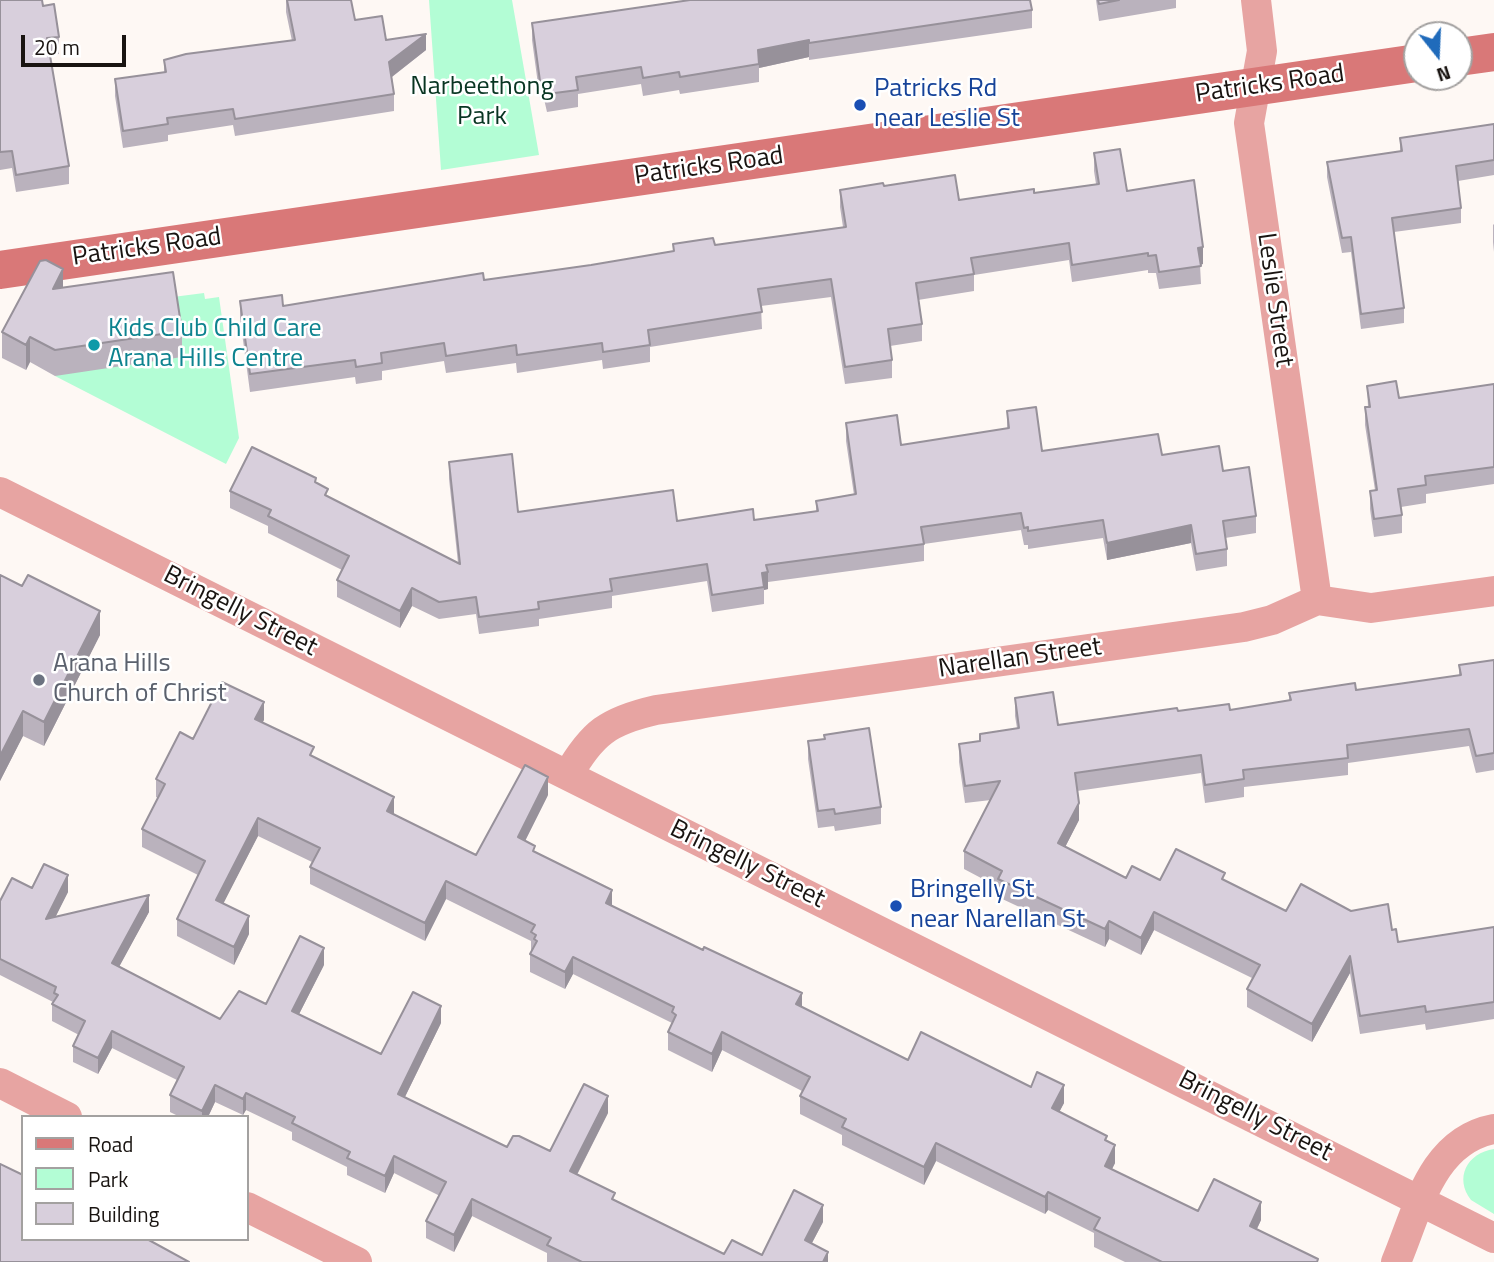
<!DOCTYPE html>
<html>
<head>
<meta charset="utf-8">
<style>
  body { margin:0 }
  #map { position:relative; width:1494px; height:1262px; overflow:hidden; background:#fef8f4; font-family:"Titillium Web",sans-serif }
  canvas { display:block }
  .legend { position:absolute; left:21px; top:1115px; width:228px; height:126px; box-sizing:border-box; background:#fff; border:2px solid #a3a1a0; margin:0; padding:9px 12px; list-style:none; font-size:21px; color:#191411 }
  .legend li { display:flex; align-items:center; gap:14px; height:35px }
  .legend b { width:35px; border:2px solid #a3a1a0 }
  .north { position:absolute; left:1403px; top:21px; width:70px; height:70px; box-sizing:border-box; background:#fff; border:2px solid #a3a1a0; border-radius:50%; rotate:162deg; font-size:19px; font-weight:700; line-height:28px; text-align:center; color:#191411 }
  .north::after { content:''; display:block; margin:auto; width:24px; height:32px; background:#206bbb; clip-path:polygon(50% 0,100% 100%,50% 72%,0 100%) }
  .scale { position:absolute; left:21px; top:35px; width:105px; height:32px; box-sizing:border-box; border:4px solid #191411; border-top:0; padding-left:9px; font-size:21px; line-height:24px; white-space:nowrap; color:#191411; -webkit-text-stroke:5px #fff; paint-order:stroke }
</style>
</head>
<body>
<div id="map">
<canvas width="1494" height="1262"></canvas>
<ul class="legend">
<li><b style="height:9px;background:#d97878"></b>Road</li>
<li><b style="height:19px;background:#b3fdd5"></b>Park</li>
<li><b style="height:19px;background:#d8cfdc"></b>Building</li>
</ul>
<div class="north">N</div>
<div class="scale">20 m</div>
</div>
<script>
const context = document.querySelector('canvas').getContext('2d');
context.lineJoin = 'round';
function paint(path, color) { context.fillStyle = color; context.fill(path, 'evenodd'); }
function strokePath(path, color, width, dash) { context.strokeStyle = color; context.lineWidth = width; context.lineCap = dash ? 'butt' : 'round'; context.setLineDash(dash || []); context.stroke(path); }
function write(font, color, halo, rows, align = 'center') {
  context.font = font + ' "Titillium Web",sans-serif'; context.lineWidth = 5; context.setLineDash([]); context.textBaseline = 'middle'; context.strokeStyle = halo; context.fillStyle = color; for (const [text, x, y, turn = 0] of rows) {
    context.save(); context.translate(x, y); context.rotate((+turn || 0) * Math.PI / 180); context.textAlign = isNaN(turn) ? turn : align; if (halo) context.strokeText(text, 0, 0); context.fillText(text, 0, 0); context.restore();
  }
}
paint(new Path2D(`
  M429 0H512L539 155 441 170Z
  M204 293 205 299 219 297 239 438 226 464 55 376 173 297Z
  M1494 1149V1214L1471 1200C1454 1178 1467 1153 1494 1149Z`), '#b3fdd5');
strokePath(new Path2D(`
  M1256 0 1262 51 1249 123 1317 600
  M0 492 1494 1238
  M568 775C592 733 608 721 656 710L1244 627 1272 620 1317 600 1371 608 1494 591
  M0 1083 67 1117
  M247 1207 357 1262
  M1396 1262C1418 1210 1431 1141 1494 1129`), '#e7a4a2', 30);
strokePath(new Path2D(`
  M1459 57 1494 52
  M0 270 1417 63`), '#d97878', 38);
paint(new Path2D(`
  M0 0 43 6 59 37V54L50 55 69 166V184L16 192 12 168 0 170Z
  M286 0H351L355 20 386 40 426 50 392 77 394 94V111L235 136 233 125 168 135V141L123 148 115 96V79L164 72V60L292 41 286 12Z
  M1096 0H1176V8L1099 21Z
  M1032 10V28L809 60V57L759 68V82L680 94 679 90 643 96 641 84 578 94V107L547 112 544 99H540L532 40V23Z
  M1494 124V175L1458 181 1461 208V223L1394 232 1404 308V323L1361 329 1351 252 1342 253 1327 177V162L1400 151V138Z
  M1094 153 1127 191 1203 264 1200 265 1201 284 1159 289 1156 273H1148V270L1072 282 1069 260 974 275V291L918 300 922 324V341L890 346 892 360V378L845 384 831 297 761 306 762 329 650 347V362L603 369 602 360 517 373 516 363 446 373 444 361 382 371V380L356 384 355 377 250 392 240 318V301L283 306 484 280 591 265 673 251V244L715 245 843 227 840 207V190L884 186 959 200 1034 193 1096 184 1094 171Z
  M1494 224V252L1493 242V225Z
  M63 288 182 331V357L55 376 30 362 26 370 2 358V332Z
  M1494 384V484L1426 494V503L1401 507 1402 515V533L1374 537 1370 509V491L1375 490 1365 425V407H1368L1367 386 1399 398Z
  M1007 411 1042 451 1162 455 1223 471 1256 516V533L1225 538 1227 549V566L1196 571 1191 543 1107 560 1103 538 1028 549V545H1024L1021 530 924 544V561L768 582V589L764 590V604L712 612 707 581 612 596V608L539 619V626L479 634 476 614 439 619 412 606 400 628 337 597V580L342 570 268 533V526L230 508V491L316 482 328 497 458 563 449 479V462L518 512 677 521 754 520 816 511V501L854 495 846 441V423L901 445 1007 429Z
  M0 575 100 635 44 746 23 736 0 781Z
  M1494 660V770L1476 773 1469 746 1348 763V775L1244 787V797L1205 803 1201 773 1077 791 1079 820 1065 847 1126 878 1160 880 1225 881 1286 911H1351L1392 930 1398 942 1494 927V1019L1426 1030 1425 1024 1360 1034 1350 973 1312 1042 1247 1007V989L1252 978 1154 930 1141 955 1109 939 1105 947 998 897V887L964 869V851L991 800 965 803 959 762V744L980 741V734L1017 728 1015 716V698L1058 725 1178 711 1230 710 1289 701V693L1356 690 1459 675V665Z
  M264 720 262 722 314 757 394 815 476 855 548 795 525 841 535 852 612 906 802 1007 908 1060 1064 1103 1059 1112 1107 1141 1115 1163 1112 1169 1198 1211 1261 1220 1257 1229 1318 1262H1125L1094 1247V1233L1048 1210 1045 1214 936 1161 924 1185 842 1145V1135L800 1114V1096L802 1091 722 1050 712 1072 668 1050V1032L672 1023 573 974 565 989 530 972V954L532 951 531 950V941L446 899 425 941 310 884V867L312 862 258 836 223 903 249 934 234 965 177 936V919L198 875 142 847V829L158 798 156 797V779L193 739Z
  M824 735 881 807V824L835 831 834 826 818 828 808 759V741L824 739Z
  M32 888 68 892 55 917 149 912 119 966 220 1019 266 1004 324 965 299 1014 381 1054 441 1023 405 1097 507 1147 550 1151 608 1113 577 1175 615 1200 724 1254 762 1255 823 1222 812 1243 828 1262H547V1253L472 1216 454 1252 426 1238V1221L440 1196 394 1173 385 1193 347 1175V1167L292 1140V1132L246 1110 243 1115 215 1102 208 1117H180L170 1112V1095L177 1080 112 1048 98 1074 73 1062V1046L79 1035 52 1021V1004L53 1002 0 975V901Z`), '#bab2bd');
paint(new Path2D(`
  M426 34V50L389 79V62Z
  M809 40V57L759 68 758 50Z
  M1203 247V264L1198 265V248Z
  M63 269V295L53 289Z
  M30 337V362L26 370V345Z
  M1191 525V543L1107 560V543Z
  M768 572V589L764 590 762 573Z
  M412 588V606L400 628V611Z
  M100 611V635L44 746V722Z
  M264 702V720L255 737V719Z
  M23 711V736L0 781V756Z
  M548 777V795L518 855V837Z
  M394 797V815L387 811Z
  M1079 803V820L1058 861V843Z
  M258 818V836L216 918V900Z
  M68 875V892L46 936V919Z
  M446 881V899L425 941V923Z
  M612 890V908L606 903Z
  M149 895V912L112 980V963Z
  M1154 912V930L1141 955V938Z
  M249 916V934L234 965V947Z
  M1109 921V939L1105 947V929Z
  M324 948V965L292 1028V1011Z
  M1350 956V973L1312 1042V1024Z
  M573 957V974L565 989V972Z
  M802 993V1010L796 1004Z
  M441 1006V1023L398 1111V1094Z
  M112 1031V1048L98 1074V1058Z
  M722 1032V1050L712 1072V1054Z
  M215 1085V1102L208 1117H202V1111Z
  M1064 1085V1103L1052 1126V1108Z
  M246 1093V1110L243 1115V1099Z
  M608 1096V1113L570 1188V1171Z
  M936 1143V1161L924 1185V1167Z
  M1115 1145V1163L1105 1183V1166Z
  M394 1156V1173L385 1193V1176Z
  M1048 1192V1210L1045 1214V1197Z
  M472 1199V1216L454 1252V1235Z
  M1261 1202V1220L1250 1243V1226Z
  M823 1205V1222L805 1256V1240Z
  M828 1252V1262H823Z`), '#97919a');
const building = new Path2D(`
  M0 0H42L43 6 54 4 59 37 47 38 69 166 16 175 12 151 0 152Z
  M287 0H351L355 20 382 16 386 40 426 34 389 62 394 94 235 119 233 109 167 118 168 124 123 131 115 79 166 72 164 60 186 54 295 40Z
  M690 0H1030L1032 10 809 43V40L758 50 759 64 680 77 679 72 643 78 641 67 576 77 578 90 547 94 544 81H540L532 23Z
  M1098 0H1119L1099 4Z
  M1494 124V160L1456 166 1461 208 1392 218 1404 308 1361 314 1351 237 1342 238 1327 162 1402 151 1400 138Z
  M1120 149 1127 191 1194 180 1203 247 1198 248 1201 266 1159 272 1156 255 1148 256V253L1072 265 1069 243 971 258 974 274 916 283 922 324 888 329 892 360 845 367 831 279 758 289 762 312 648 330 650 345 603 352 602 343 517 355 516 345 446 356 444 343 381 353 382 363 356 367 355 360 250 374 240 301 282 295 283 306 483 273 484 280 591 265 674 251 673 244 713 238 715 245 846 227 840 190 883 183 884 186 955 175 959 200 1034 189V193L1099 184 1094 153Z
  M46 260 63 269 53 289 173 272 182 331 55 350 30 337 26 345 2 332 40 261Z
  M1396 381 1399 398 1494 384V467L1425 476 1426 485 1398 489 1402 515 1374 519 1370 491 1377 490 1365 407H1370L1367 386Z
  M1036 407 1042 451 1158 434 1162 455 1219 446 1223 471 1249 467 1256 516 1223 521 1227 549 1196 554 1191 525 1107 543 1103 520 1028 531V527L1024 528 1021 513 921 527 924 544 766 565 768 572 762 573 764 587 712 595 707 564 610 579 612 591 538 602 539 609 479 617 476 597 439 602 412 588 400 611 337 580 349 556 268 516 271 510 230 491 252 447 316 478 315 482 328 489 325 495 460 564 449 462 512 454 518 512 673 490 677 521 753 509 754 520 818 511 816 501 856 494 846 423 897 415 901 445 1009 428 1007 411Z
  M0 575 22 586 28 575 100 611 44 722 23 711 0 756Z
  M1494 660V753L1476 756 1469 729 1347 745 1348 758 1243 770 1244 779 1205 785 1201 755 1075 773 1079 803 1058 843 1126 878 1132 866 1160 880 1176 849 1225 873 1222 879 1286 911 1301 884 1351 911 1388 904 1392 930 1396 929 1398 942 1494 927V1002L1426 1012 1425 1006 1360 1016 1350 956 1312 1024 1247 989 1260 965 1154 912 1141 938 1109 921 1105 929 998 879 1002 871 964 851 1000 781 965 786 959 744 980 741V734L1019 728 1015 698 1053 692 1058 725 1177 708 1178 711 1229 704 1230 710 1291 700 1289 693 1355 683 1356 690 1461 675 1459 665Z
  M222 682 264 702 255 719 314 747 310 755 394 797 387 811 476 855 525 765 548 777 518 837 535 846 533 851 612 890 606 903 703 950 704 947 802 993 796 1004 908 1060 921 1032 1031 1087 1037 1072 1064 1085 1052 1108 1107 1136 1105 1140 1115 1145 1105 1166 1198 1211 1214 1179 1261 1202 1250 1226 1318 1259 1317 1262H1162L1094 1229 1100 1218 1048 1192 1045 1197 936 1143 924 1167 842 1127 846 1119 800 1096 810 1077 722 1032 712 1054 668 1032 676 1015 672 1012 674 1007 573 957 565 972 530 954 537 941 534 939 536 935 531 932 535 925 446 881 425 923 310 867 320 848 258 818 216 900 249 916 234 947 177 919 205 861 142 829 165 784 156 779 180 732 193 739Z
  M869 728 881 807 835 814 834 809 818 811 808 741 825 739 824 735Z
  M44 864 68 875 46 919 149 895 112 963 220 1019 239 991 266 1004 300 936 324 948 292 1011 381 1054 413 992 441 1006 398 1094 507 1147 513 1136H519L550 1151 584 1084 608 1096 570 1171 615 1193 612 1199 724 1254 732 1240 762 1255 794 1190 823 1205 805 1240 828 1252 823 1262H582L547 1245 551 1238 472 1199 454 1235 426 1221 446 1182 394 1156 385 1176 347 1158 350 1152 292 1123 295 1117 246 1093 243 1099 215 1085 202 1111 170 1095 184 1067 112 1031 98 1058 73 1046 85 1021 52 1004 58 995 54 993 56 987 0 959V901L12 878 32 888Z
  M0 1164 23 1175V1239H147L189 1262H0Z`);
paint(building, '#d8cfdc');
strokePath(building, '#97919a', 2);
for (const [x, y, r, color] of [
  [860,105,7,"#1a4fb4"],
  [94,345,7,"#0f9aa8"],
  [39,680,7,"#6b7280"],
  [896,906,7,"#1a4fb4"]
]) { const dot = new Path2D(); dot.arc(x, y, r, 0, 2 * Math.PI); context.fillStyle = color; context.fill(dot); strokePath(dot, '#fff', 2.5); }
write('26px', '#191411', '#fff', [
  ["Patricks Road",1270,85,-8],
  ["Patricks Road",709,167,-8],
  ["Patricks Road",147,248,-8],
  ["Leslie Street",1274,300,82],
  ["Bringelly Street",240,612,27],
  ["Narellan Street",1020,659,-8],
  ["Bringelly Street",747,865,26],
  ["Bringelly Street",1255,1117,27]
]);
write('26px', '#083522', '#fff', [
  ["Narbeethong",482,88],
  ["Park",482,118]
]);
write('26px', '#164399', '#fff', [
  ["Patricks Rd",874,90],
  ["near Leslie St",874,120],
  ["Bringelly St",910,891],
  ["near Narellan St",910,921]
], 'left');
write('26px', '#0d838f', '#fff', [
  ["Kids Club Child Care",108,330],
  ["Arana Hills Centre",108,360]
], 'left');
write('26px', '#5b616d', '#fff', [
  ["Arana Hills",53,665],
  ["Church of Christ",53,695]
], 'left');
</script>
</body>
</html>
